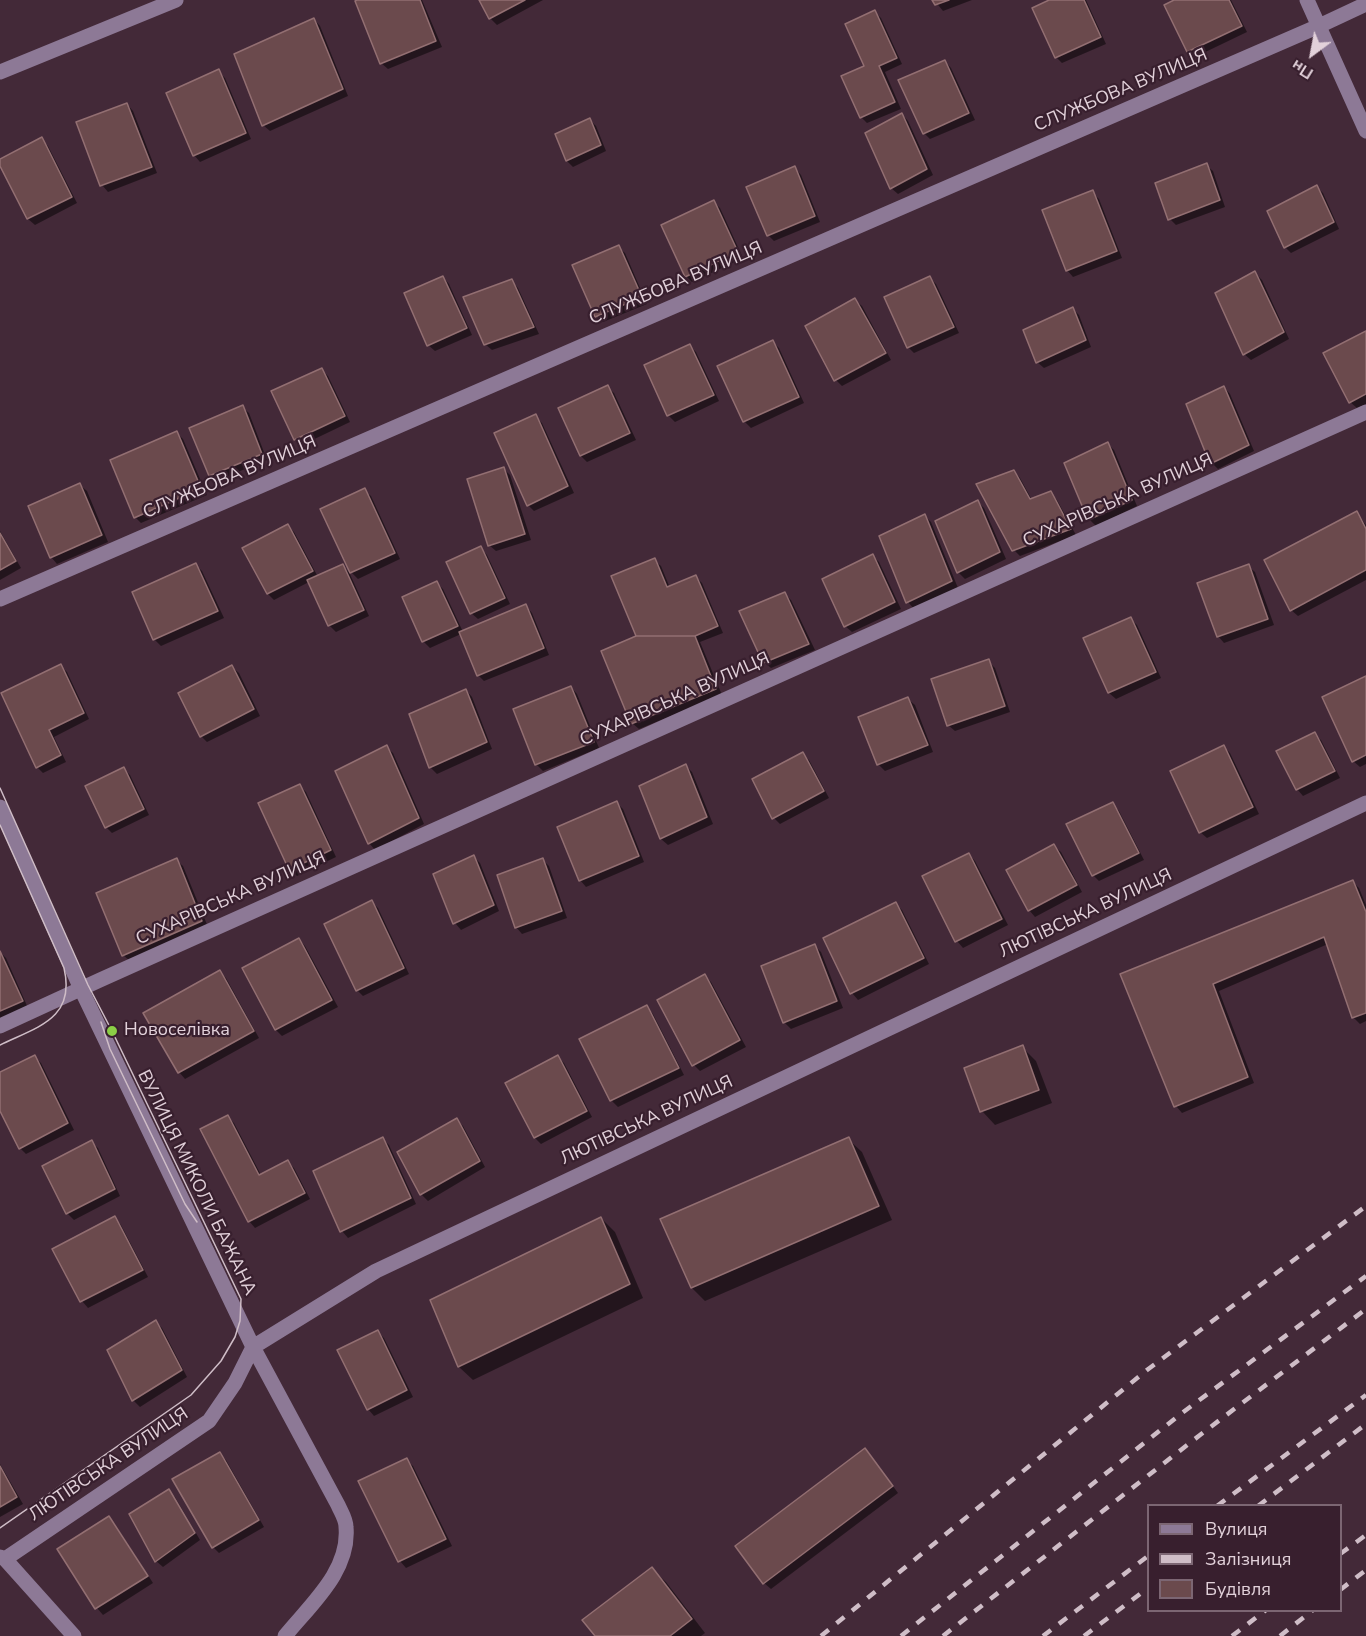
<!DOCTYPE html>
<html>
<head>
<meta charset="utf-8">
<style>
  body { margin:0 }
  #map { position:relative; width:1366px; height:1636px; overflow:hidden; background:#432938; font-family:"Nunito Sans",sans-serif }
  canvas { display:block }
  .legend { position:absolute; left:1147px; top:1504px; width:195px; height:108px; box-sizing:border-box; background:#381f2e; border:2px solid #7c6673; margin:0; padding:8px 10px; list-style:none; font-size:18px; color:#e2d1da }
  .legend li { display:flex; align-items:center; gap:12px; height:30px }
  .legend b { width:30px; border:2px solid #7c6673 }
  .north { position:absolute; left:1282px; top:24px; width:60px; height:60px; -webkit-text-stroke:4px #381f2e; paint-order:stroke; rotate:212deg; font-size:16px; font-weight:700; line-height:24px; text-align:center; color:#e2d1da }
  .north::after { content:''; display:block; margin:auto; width:21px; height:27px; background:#e2d1da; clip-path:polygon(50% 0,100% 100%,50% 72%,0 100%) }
</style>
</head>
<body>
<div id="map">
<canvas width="1366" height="1636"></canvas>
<ul class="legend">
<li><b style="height:8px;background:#8d7996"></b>Вулиця</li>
<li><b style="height:8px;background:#cfbdc7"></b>Залізниця</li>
<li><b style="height:16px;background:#6b4a4d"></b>Будівля</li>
</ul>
<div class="north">Пн</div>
</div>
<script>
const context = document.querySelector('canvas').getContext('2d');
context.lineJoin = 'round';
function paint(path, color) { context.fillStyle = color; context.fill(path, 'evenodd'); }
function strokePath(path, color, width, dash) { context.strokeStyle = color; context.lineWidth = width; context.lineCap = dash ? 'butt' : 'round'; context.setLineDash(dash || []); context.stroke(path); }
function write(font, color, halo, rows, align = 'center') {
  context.font = font + ' "Nunito Sans",sans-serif'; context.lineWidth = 4.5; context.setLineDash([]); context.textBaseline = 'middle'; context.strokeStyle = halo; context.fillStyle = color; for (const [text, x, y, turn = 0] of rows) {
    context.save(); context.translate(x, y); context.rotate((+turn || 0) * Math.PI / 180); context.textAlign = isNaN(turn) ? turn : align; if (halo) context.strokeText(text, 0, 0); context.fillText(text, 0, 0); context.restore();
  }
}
paint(new Path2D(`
  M361 0H422L442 47 388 69 381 63Z
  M481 0H543L497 25 490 18Z
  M934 0H972L943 11Z
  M1053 0H1086L1106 44 1062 63 1056 57Z
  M1178 0H1231L1247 32 1195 57 1188 51Z
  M875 12 881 18 902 64 885 72 901 109 867 123 861 117 866 67Z
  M314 19 320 26 348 96 270 131 263 125Z
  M945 61 951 68 975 120 930 139 924 133Z
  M218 71 225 78 251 139 200 162 194 155Z
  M127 104 133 111 157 173 108 192 102 185Z
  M902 114 908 121 933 175 898 194 891 188Z
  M590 120 596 126 606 151 573 167 567 161 557 135Z
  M41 139 48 146 77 203 35 225 28 219 0 160Z
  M1206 165 1213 171 1225 207 1176 225 1170 219Z
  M795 168 801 175 820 222 774 241 768 235Z
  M1317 187 1323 193 1339 229 1291 253 1285 247Z
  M1092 192 1099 199 1122 258 1073 277 1067 270Z
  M714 202 720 208 743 258 692 282 686 276Z
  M618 247 625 253 647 304 603 322 597 316Z
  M1255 273 1262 280 1289 339 1251 360 1244 354Z
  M443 277 449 284 472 335 435 351 428 345Z
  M930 278 936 284 959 333 914 353 908 347Z
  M512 281 518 288 539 334 492 350 485 344Z
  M855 300 862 306 891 360 842 386 836 380Z
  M1073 309 1079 315 1091 347 1044 368 1037 362Z
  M1366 332V404L1357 408 1350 402Z
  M773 342 779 348 804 403 751 428 745 422 719 366Z
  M690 346 696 352 719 401 675 422 668 415Z
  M321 369 328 376 350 422 302 445 295 439Z
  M607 387 614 393 636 440 587 462 581 456 560 409Z
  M1224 387 1230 394 1254 451 1218 469 1212 463Z
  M242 407 249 413 267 460 216 481 210 475Z
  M535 416 542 423 574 493 534 511 528 505Z
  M177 433 183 439 203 486 136 515V518L112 461Z
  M1108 444 1114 450 1137 506 1096 526 1090 520 1066 464Z
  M504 469 510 475 531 540 496 551 489 545Z
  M1014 471 1020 478 1032 500 1051 493 1057 500 1076 535 1020 556 1014 550Z
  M80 485 87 491 108 542 57 564 51 557Z
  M204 489 207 495 141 523 136 518Z
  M364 490 371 496 400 559 358 579 351 572Z
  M978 502 984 508 1006 559 965 579 958 572 937 522Z
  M1357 513 1366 525V580L1298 616 1291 610Z
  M925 516 931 522 958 588 914 609 908 602 881 537Z
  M288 526 294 532 318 577 343 566 349 572 369 616 336 632 329 625 309 582 274 600 268 594 244 549Z
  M0 531 21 568 0 580Z
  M481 548 487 555 510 604 478 619 471 613Z
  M873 556 879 562 901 609 852 632 845 626Z
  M654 560 661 566 670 588 696 577 702 583 723 633 700 642 722 695 639 729 632 723 638 637Z
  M196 565 202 571 224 618 161 646 155 640 134 593Z
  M1248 566 1255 572 1274 625 1224 643 1218 636Z
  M437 583 443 589 463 632 526 606 532 613 549 655 484 681 478 675 461 634 430 648 424 642 404 598Z
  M785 594 791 600 815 650 771 668 764 662Z
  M1131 619 1137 625 1161 678 1116 699 1109 693 1085 639Z
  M988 661 995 668 1010 712 955 731 948 725Z
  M60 665 67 672 89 719 54 737 66 762 43 773 37 767Z
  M232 667 239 673 260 716 207 742 201 736Z
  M1366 678V764L1360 767 1353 761Z
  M571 687 577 694 599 748 543 771 536 764Z
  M466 690 472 697 492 749 437 774 430 767 411 715Z
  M908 699 915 705 933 752 885 771 879 765 860 718Z
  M1314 734 1321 740 1340 778 1303 796 1297 789Z
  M386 747 393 753 424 824 375 850 369 843Z
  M1224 747 1230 753 1259 814 1207 838 1200 832Z
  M802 754 809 760 829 798 780 824 774 818Z
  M686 766 692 772 713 824 668 845 661 839 640 787Z
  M124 769 130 775 149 815 112 833 106 827Z
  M299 785 306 792 336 857 297 876 290 869Z
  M617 803 623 809 644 862 586 887 580 880Z
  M1113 804 1119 811 1144 860 1099 881 1093 875Z
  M1054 846 1061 852 1082 892 1035 917 1029 910Z
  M969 854 975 861 1008 925 963 948 957 941 924 877Z
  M473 856 480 863 499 911 461 930 455 923 435 875Z
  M176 860 183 866 208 927 130 961 123 955Z
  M543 860 549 866 567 918 522 934 516 927Z
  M1353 882 1359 888 1366 905V1021L1360 1024 1353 1017 1328 944 1219 991 1254 1083 1182 1113 1176 1106 1122 975Z
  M372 902 378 908 409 974 363 996 357 990Z
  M896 904 902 910 929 964 858 1000 852 993 825 939Z
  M299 939 305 946 338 1007 282 1036 276 1030 244 969Z
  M815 946 821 952 843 1008 791 1029 785 1023 763 967Z
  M0 952 6 958 28 1008 0 1019Z
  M220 972 226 978 259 1038 185 1079 179 1072Z
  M705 976 711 982 746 1047 700 1071 694 1065Z
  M647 1007 653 1014 684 1075 618 1107 612 1101 581 1039Z
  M1022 1047 1036 1061 1052 1103 995 1125 982 1111Z
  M34 1056 41 1063 74 1130 26 1154 20 1148 0 1107V1074Z
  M558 1057 564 1063 592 1117 541 1144 535 1138 507 1084Z
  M227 1116 234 1123 261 1175 288 1162 294 1168 310 1199 255 1228 249 1221Z
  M457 1120 463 1126 485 1167 428 1201 421 1194 399 1152Z
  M383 1139 389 1145 416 1204 348 1238 342 1231 315 1172Z
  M848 1139 862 1152 892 1220 705 1301 692 1288Z
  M91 1142 98 1148 120 1196 74 1220 67 1213Z
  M115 1218 121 1225 148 1277 88 1308 82 1301 54 1250Z
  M601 1218 615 1232 643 1298 473 1380 459 1367 432 1301Z
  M156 1322 162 1328 187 1377 140 1407 133 1400 109 1351Z
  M378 1332 384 1338 413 1397 374 1416 368 1409Z
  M220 1454 226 1460 264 1527 219 1553 213 1547Z
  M871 1456 898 1493 771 1589 764 1583Z
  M406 1460 413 1466 452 1546 406 1568 400 1561 360 1482Z
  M0 1464 23 1504 0 1517Z
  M168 1491 175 1497 200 1540 163 1567 156 1561Z
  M109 1517 115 1524 153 1583 103 1615 97 1608 59 1550Z
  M652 1569 666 1582 705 1633 701 1636H597Z`), '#0007');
const building = new Path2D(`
  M357 0H420L436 41 380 64 355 1Z
  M479 0H525L489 19Z
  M932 0H949L935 5Z
  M1049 0H1084L1101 37 1055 58 1032 8Z
  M1174 0H1229L1242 26 1187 52 1164 5Z
  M875 10 897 58 879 66 895 102 860 118 841 76 864 66 845 24Z
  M314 18 343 89 262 126 234 54Z
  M945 60 969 113 923 134 898 80Z
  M219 69 246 133 193 156 166 93Z
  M127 103 152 167 100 186 76 122Z
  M902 113 927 169 890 189 865 133Z
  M590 118 601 145 566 161 555 134Z
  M42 137 72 197 27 219 0 166V159Z
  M1207 163 1220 200 1168 220 1155 183Z
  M795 166 815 216 767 236 746 187Z
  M1317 185 1334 222 1284 248 1267 211Z
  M1093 190 1117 251 1066 271 1042 210Z
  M714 200 738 252 685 277 661 225Z
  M619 245 642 297 595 317 572 265Z
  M1255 271 1284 332 1243 355 1215 293Z
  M443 276 467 328 427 346 404 293Z
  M930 276 954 327 907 348 884 297Z
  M512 279 534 327 484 345 463 297Z
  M855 298 886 353 834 381 805 326Z
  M1073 307 1086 340 1036 363 1023 330Z
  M1366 331V394L1349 403 1323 353Z
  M773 340 799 397 743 422 717 366Z
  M690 344 714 395 667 416 644 365Z
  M322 368 345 416 294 440 271 391Z
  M608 385 630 433 580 456 558 408Z
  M1224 386 1249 445 1210 464 1186 404Z
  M243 405 262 454 209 476 189 428Z
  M536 414 568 486 527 506 494 433Z
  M177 431 201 488 134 518 110 460Z
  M1108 442 1132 500 1088 520 1064 463Z
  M504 467 525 534 488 546 467 479Z
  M1014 470 1030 499 1051 491 1071 529 1012 551 976 484Z
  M80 483 102 535 50 558 28 506Z
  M365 488 395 553 350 573 320 509Z
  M978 500 1000 552 957 573 935 521Z
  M1357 511 1366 529V570L1290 611 1264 560Z
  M925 514 952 581 906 603 879 536Z
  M288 524 313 571 267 594 242 548Z
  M0 533 16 561 0 570Z
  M481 546 505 598 470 614 446 562Z
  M873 554 895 602 844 627 822 579Z
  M655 558 667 587 696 575 718 626 695 636H636L611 576Z
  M196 563 218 611 153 640 132 592Z
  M343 564 364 610 328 626 307 580Z
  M1249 564 1268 619 1217 637 1197 583Z
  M437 581 458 626 422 642 402 597Z
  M785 592 809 644 763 663 739 611Z
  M526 604 544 648 477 676 459 632Z
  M1131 617 1156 672 1108 693 1083 638Z
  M636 636H695L716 689 631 724 601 651Z
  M989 659 1005 706 947 726 931 679Z
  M61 664 84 713 49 730 61 755 36 768 1 693Z
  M232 665 254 709 200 737 178 693Z
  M1366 676V755L1352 762 1322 697Z
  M571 686 594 742 535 765 513 709Z
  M466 689 487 742 429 768 409 714Z
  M908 697 928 745 877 765 858 717Z
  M1315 732 1335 771 1296 790 1276 751Z
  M387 745 419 818 368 844 335 771Z
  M1224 745 1253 807 1199 833 1170 771Z
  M803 752 824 791 772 819 752 779Z
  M686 764 707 817 660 839 639 786Z
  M124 767 144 809 105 828 85 786Z
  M300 784 331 850 289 870 258 803Z
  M617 801 639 856 579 881 557 827Z
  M1113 802 1139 853 1092 876 1066 824Z
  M1054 844 1077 885 1028 911 1006 870Z
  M969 853 1002 919 955 942 922 876Z
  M474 855 494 905 453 924 433 874Z
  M177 858 202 921 122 956 96 893Z
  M543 858 562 911 515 928 497 875Z
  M1353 880 1366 912V1013L1352 1018 1324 937 1213 984 1248 1077 1174 1107 1120 974Z
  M372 900 404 968 356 991 324 924Z
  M896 902 924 958 850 994 823 938Z
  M299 938 332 1000 275 1030 242 968Z
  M815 944 837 1001 783 1023 761 966Z
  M0 951 23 1001 0 1011Z
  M220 970 254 1031 178 1073 143 1013Z
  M705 974 740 1040 692 1066 657 1000Z
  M647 1005 679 1068 610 1101 579 1039Z
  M1023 1045 1039 1090 980 1112 964 1068Z
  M35 1055 68 1123 19 1149 0 1111V1072Z
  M558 1055 587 1111 534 1138 505 1083Z
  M228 1115 259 1175 288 1160 305 1193 248 1222 200 1129Z
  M457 1118 480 1161 420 1195 397 1152Z
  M383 1137 411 1198 340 1232 313 1171Z
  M849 1137 879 1206 691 1288 660 1219Z
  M92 1140 115 1189 66 1214 42 1166Z
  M115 1216 143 1270 80 1302 52 1249Z
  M601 1217 630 1284 458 1367 430 1300Z
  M156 1320 182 1370 132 1401 107 1350Z
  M378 1330 407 1390 367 1410 337 1350Z
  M865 1448 893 1486 763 1584 735 1546Z
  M220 1452 259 1520 212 1548 172 1479Z
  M407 1458 446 1539 398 1562 358 1481Z
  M0 1466 17 1497 0 1507Z
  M169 1489 195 1533 155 1562 129 1514Z
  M109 1516 148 1576 95 1609 57 1549Z
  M652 1567 692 1619 670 1636H595L582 1620Z`);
paint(building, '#6b4a4d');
strokePath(building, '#936f72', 1.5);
strokePath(new Path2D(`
  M1307 0 1366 131
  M0 72 176 0
  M0 599 1319 26 1366 4
  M0 807 81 989 253 1347 338 1505C341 1512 346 1519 346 1527 350 1571 311 1604 285 1636
  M0 1026 100 980 1366 412
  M0 1557 5 1559 74 1636
  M5 1559 209 1421 235 1383 253 1347 376 1271 1366 803`), '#8d7996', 15);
strokePath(new Path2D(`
  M0 788 88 985 112 1031 241 1299 240 1321 235 1337 221 1361 191 1395 0 1528
  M0 825 64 968C76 1019 37 1027 0 1045
  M101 1022 110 1049 185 1204 197 1222`), '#cfbdc7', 1.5);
strokePath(new Path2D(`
  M1217 1506 1366 1395
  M1258 1506 1366 1424
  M1340 1554 1366 1535
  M1340 1590 1366 1570
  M821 1636 1147 1370 1366 1206
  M901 1636 1182 1413 1366 1276
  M943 1636 1200 1435 1366 1309
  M1043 1636 1148 1556
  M1084 1636 1148 1588
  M1232 1636 1266 1610
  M1280 1636 1313 1610`), '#cfbdc7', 4.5, [10, 10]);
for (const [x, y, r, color] of [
  [112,1031,6,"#8bce46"]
]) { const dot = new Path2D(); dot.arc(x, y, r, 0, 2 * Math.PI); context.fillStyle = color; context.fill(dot); strokePath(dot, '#381f2e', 2); }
write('18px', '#e2d1da', '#381f2e', [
  ["СЛУЖБОВА ВУЛИЦЯ",1121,91,-23],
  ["СЛУЖБОВА ВУЛИЦЯ",676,284,-23],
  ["СЛУЖБОВА ВУЛИЦЯ",230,478,-23],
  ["СУХАРІВСЬКА ВУЛИЦЯ",1118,501,-24],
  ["СУХАРІВСЬКА ВУЛИЦЯ",675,700,-24],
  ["СУХАРІВСЬКА ВУЛИЦЯ",231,899,-24],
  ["ЛЮТІВСЬКА ВУЛИЦЯ",1086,914,-25],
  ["ЛЮТІВСЬКА ВУЛИЦЯ",647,1121,-25],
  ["ВУЛИЦЯ МИКОЛИ БАЖАНА",196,1183,64],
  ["ЛЮТІВСЬКА ВУЛИЦЯ",109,1465,-34]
]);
write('18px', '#e2d1da', '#381f2e', [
  ["Новоселівка",124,1031]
], 'left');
</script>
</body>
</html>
